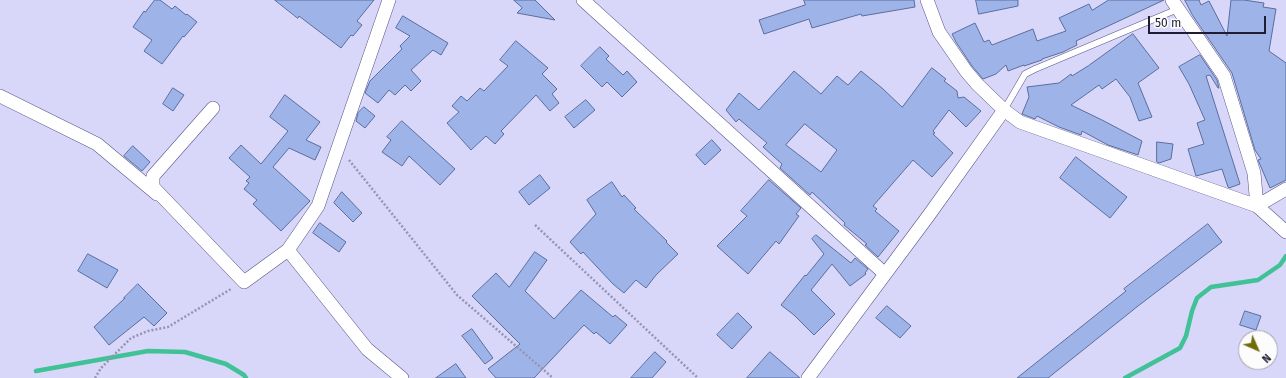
<!DOCTYPE html>
<html>
<head>
<meta charset="utf-8">
<style>
  body { margin:0 }
  #map { position:relative; width:1286px; height:378px; overflow:hidden; background:#d8d7fa; font-family:"Fira Sans",sans-serif }
  canvas { display:block }
  .north { position:absolute; left:1238px; top:330px; width:40px; height:40px; box-sizing:border-box; background:#fcfcfc; border:1px solid #a4a3ab; border-radius:50%; rotate:135deg; font-size:11px; font-weight:700; line-height:16px; text-align:center; color:#1f1d32 }
  .north::after { content:''; display:block; margin:auto; width:14px; height:18px; background:#716c0a; clip-path:polygon(50% 0,100% 100%,50% 72%,0 100%) }
  .scale { position:absolute; left:1148px; top:16px; width:118px; height:18px; box-sizing:border-box; border:2px solid #1f1d32; border-top:0; padding-left:5px; font-size:12px; line-height:14px; white-space:nowrap; color:#1f1d32; -webkit-text-stroke:3px #fcfcfc; paint-order:stroke }
</style>
</head>
<body>
<div id="map">
<canvas width="1286" height="378"></canvas>
<div class="north">N</div>
<div class="scale">50 m</div>
</div>
<script>
const context = document.querySelector('canvas').getContext('2d');
context.lineJoin = 'round';
function strokePath(path, color, width, dash) { context.strokeStyle = color; context.lineWidth = width; context.lineCap = dash ? 'butt' : 'round'; context.setLineDash(dash || []); context.stroke(path); }
function paint(path, color) { context.fillStyle = color; context.fill(path, 'evenodd'); }
strokePath(new Path2D(`
  M36 371 148 351 185 352 226 364 244 375 246 378
  M1125 378 1180 348 1186 336 1192 311 1197 298 1211 287 1258 280 1280 265 1286 256`), '#40c196', 4.5);
const building = new Path2D(`
  M155 0H160L172 9 175 6 186 15 187 14 197 22 184 37 183 36 162 64 144 51 152 40 133 27 144 11 145 12Z
  M275 0H374L357 21 362 25 353 36 351 35 341 48 299 16 298 18Z
  M514 0H535L555 20 517 13 522 8Z
  M804 0H914L915 7 862 16 861 14 812 28 809 19 764 34 759 20 805 5Z
  M976 0H1018V6L979 14Z
  M1109 0H1164L1076 41 1077 45 1063 52 1042 59V60L1024 66V65L1008 71 1006 65 996 74 983 79 972 66 956 42 952 34 975 23 984 42 989 40 992 45 1033 29 1037 41 1066 31 1059 18 1089 4 1092 10Z
  M1185 0H1199L1201 5 1209 1 1227 36 1231 0H1244L1264 3 1263 7 1276 9 1269 51 1286 63V180L1270 188 1258 160 1261 159 1255 150 1232 73 1193 16Z
  M403 16 448 43 441 55 433 50 411 70 421 81 411 91 405 85 395 95 389 90 378 103 365 93 370 81 402 49 400 46 410 36 396 28Z
  M1133 34 1159 68 1138 83 1152 117 1139 121 1130 97 1116 79 1102 89 1099 85 1071 105 1102 120 1142 141 1138 155 1108 145 1082 131 1081 135 1059 127 1037 116 1035 119 1022 114 1029 97 1027 87 1059 83 1071 74 1072 76 1088 66Z
  M516 41 548 68 542 74 557 89 552 94 559 103 550 111 536 95 501 131 504 134 495 144 486 136 471 150 447 123 459 112 452 106 461 96 467 101 480 88 484 91 508 66 500 60Z
  M600 47 609 56 606 59 623 75 627 71 637 82 622 97 607 82 602 87 581 66Z
  M1200 55 1217 80 1219 88H1218L1210 75 1206 76 1240 184 1229 188 1228 187 1222 169 1196 176 1188 149 1204 144 1197 123 1205 120 1189 84 1179 67Z
  M932 68 946 79 944 81 957 91 958 98 964 97 981 111 966 127 949 110 933 131 935 133 933 134 953 153 932 177 913 160 873 206 877 209 875 211 899 231 878 257 865 245 867 244 844 225 845 223 812 192 810 195 780 168 782 164 763 147 767 143 739 119 736 122 726 110 739 93 759 110 794 71 821 94 837 76 848 85 861 71 882 88 902 107ZM805 124 837 150 821 172 786 145Z
  M173 88 184 95 173 111 163 104Z
  M285 95 320 122 306 140 321 147 315 160 289 148 273 167 310 201 281 231 253 204 257 200 244 189 249 183 246 181 250 177 229 158 241 145 261 164 288 131 270 117Z
  M586 100 595 110 574 128 565 117Z
  M364 107 375 116 365 128 356 121 358 113Z
  M402 121 455 169 440 185 409 156 402 166 382 152 391 140 387 137Z
  M712 140 721 150 705 165 696 155Z
  M1157 142 1173 144 1171 159 1159 163 1157 162Z
  M133 146 150 162 142 171 124 156Z
  M1076 157 1127 197 1110 218 1060 178Z
  M540 175 550 188 529 205 519 192Z
  M769 180 801 208 796 214 799 216 779 244 776 241 748 274 717 246 747 216 741 211Z
  M612 182 622 197 624 195 636 208 634 209 667 241 666 242 678 254 656 275 646 288 636 280 624 293 613 284 583 252 581 254 570 242 596 214 587 200Z
  M342 192 362 213 353 222 334 203Z
  M320 223 346 242 339 252 313 233Z
  M1208 224 1222 242 1138 306 1048 378H1017L1126 291 1124 289Z
  M816 235 851 263 855 258 868 269 865 273 866 274 850 286 832 264 811 290 835 314 814 335 794 315 781 305 805 275 806 276 824 254 812 239Z
  M535 252 547 260 525 291 554 319 581 290 613 317 615 315 627 325 610 344 596 332 594 334 584 325 534 378H496L488 369 520 344 472 296 496 273 509 287Z
  M88 254 118 270 107 288 78 271Z
  M138 284 167 313 154 326 144 317 109 345 94 327 125 298H124Z
  M887 306 911 326 900 338 876 318Z
  M1245 311 1261 316 1256 330 1240 325Z
  M738 313 752 327 732 349 717 335Z
  M472 329 493 358 485 364 462 336Z
  M655 352 666 362 652 378H631Z
  M770 352 800 378H747Z
  M456 364 466 378H436Z`);
paint(building, '#9eb4e9');
strokePath(building, '#5a6d9d', 1);
const lane = new Path2D(`
  M1004 110 1025 74 1035 69 1178 9`);
const street = new Path2D(`
  M583 0 885 274
  M927 0 939 32 966 71 977 84 1004 110 1020 122 1257 206 1286 189
  M1172 0 1224 76 1254 173 1257 206 1286 232
  M0 96 97 144 157 194
  M213 108 153 176V187L244 282 288 250 318 206 389 0
  M288 250 367 349 402 378
  M808 378 929 215 1004 110`);
strokePath(lane, '#595587', 7);
strokePath(street, '#595587', 14);
strokePath(new Path2D(`
  M349 160 457 295 553 378
  M535 225 698 378
  M95 378 101 368 131 338 148 331 168 327 231 289`), '#9694b2', 2.5, [2, 2]);
strokePath(lane, '#fff', 6);
strokePath(street, '#fff', 13);
</script>
</body>
</html>
